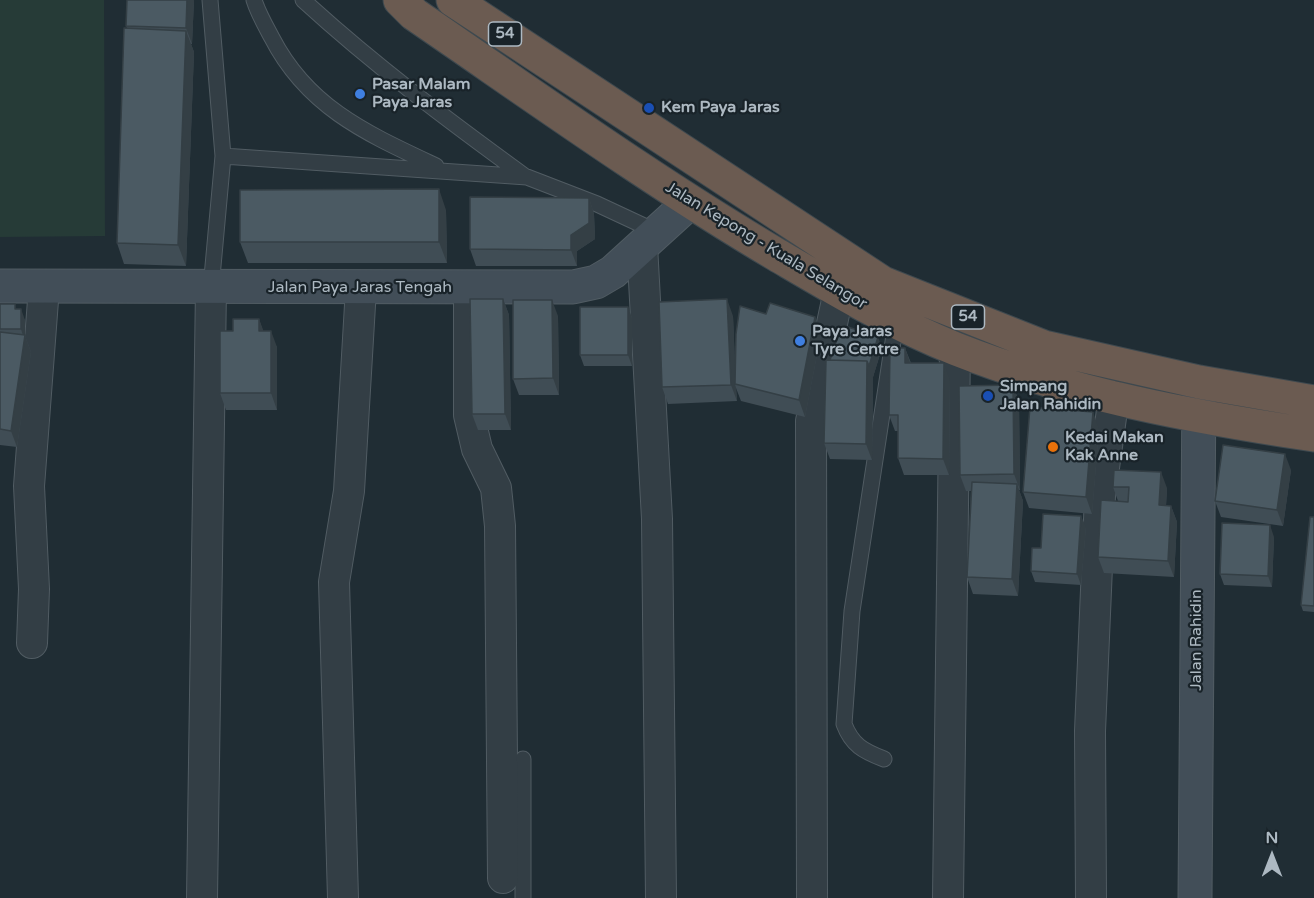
<!DOCTYPE html>
<html>
<head>
<meta charset="utf-8">
<style>
  body { margin:0 }
  #map { position:relative; width:1314px; height:898px; overflow:hidden; background:#202d34; font-family:"Varela Round",sans-serif }
  canvas { display:block }
  .north { position:absolute; left:1242px; top:826px; width:60px; height:60px; -webkit-text-stroke:4px #192329; paint-order:stroke; rotate:0deg; font-size:16px; font-weight:700; line-height:24px; text-align:center; color:#adb9c2 }
  .north::after { content:''; display:block; margin:auto; width:21px; height:27px; background:#adb9c2; clip-path:polygon(50% 0,100% 100%,50% 72%,0 100%) }
</style>
</head>
<body>
<div id="map">
<canvas width="1314" height="898"></canvas>
<div class="north">N</div>
</div>
<script>
const context = document.querySelector('canvas').getContext('2d');
context.lineJoin = 'round';
function paint(path, color) { context.fillStyle = color; context.fill(path, 'evenodd'); }
function strokePath(path, color, width, dash) { context.strokeStyle = color; context.lineWidth = width; context.lineCap = dash ? 'butt' : 'round'; context.setLineDash(dash || []); context.stroke(path); }
function write(font, color, halo, rows, align = 'center') {
  context.font = font + ' "Varela Round",sans-serif'; context.lineWidth = 4.5; context.setLineDash([]); context.textBaseline = 'middle'; context.strokeStyle = halo; context.fillStyle = color; for (const [text, x, y, turn = 0] of rows) {
    context.save(); context.translate(x, y); context.rotate((+turn || 0) * Math.PI / 180); context.textAlign = isNaN(turn) ? turn : align; if (halo) context.strokeText(text, 0, 0); context.fillText(text, 0, 0); context.restore();
  }
}
paint(new Path2D(`
  M0 0H104L105 236 0 237Z`), '#263b37');
const lane = new Path2D(`
  M210 0 223 156 211 288
  M254 0C258 13 265 25 272 38 308 108 368 134 436 166
  M303 0C374 65 449 121 526 177
  M223 156 527 177 597 204 657 232
  M523 759V898
  M884 759C863 751 852 745 844 724L852 611 896 322`);
const street = new Path2D(`
  M642 245 657 519 661 898
  M469 287V415L477 449 496 488 500 526 503 878
  M32 643 34 589 29 486 44 287
  M202 898 211 288
  M343 898 334 582 349 491 361 288
  M812 898 811 421 839 291
  M948 898 955 348
  M1091 898 1090 731 1100 496 1114 396`);
const secondary = new Path2D(`
  M0 286 573 287 596 282 613 272 689 203
  M1195 898 1199 387`);
const highway = new Path2D(`
  M400 0 414 14C534 96 652 181 777 255 835 289 893 324 956 349 1070 394 1193 417 1314 435
  M453 0 883 283 1044 347 1199 382 1314 402`);
strokePath(lane, '#515c63', 17);
strokePath(street, '#515c63', 32);
strokePath(secondary, '#515c63', 35);
strokePath(highway, '#3e494f', 35);
strokePath(lane, '#333e45', 15);
strokePath(street, '#333e45', 30);
strokePath(secondary, '#424e58', 33);
strokePath(highway, '#6b5b51', 33);
paint(new Path2D(`
  M194 0 192 44H191L194 52 186 266 124 264 117 243 127 28 126 26Z
  M589 198 594 214 595 239 577 251V266H476L470 249Z
  M446 210 447 263H248L240 242Z
  M503 299 509 315 511 430H478L472 414Z
  M0 304 16 309 25 320V336L31 352 17 447 0 445Z
  M628 307 632 318V366H584L580 355Z
  M766 314 815 317 821 334 805 417 741 401 736 388 737 401 668 404 662 387 733 316 735 366Z
  M558 316 559 395H519L513 379Z
  M259 319 263 331 277 347V410H226L220 393 233 331Z
  M882 348 873 377 872 460 830 459 824 443 830 360Z
  M905 348 911 363 950 380 949 475H904L898 458V431H895L889 415Z
  M1013 385 1019 402 1020 490H1019L1023 501 1018 596 973 594 967 577 971 491H966L960 475Z
  M1099 429 1092 514 1029 508 1023 492Z
  M1291 470 1283 526 1221 517 1215 501Z
  M1113 487 1167 488 1166 506H1171L1177 522 1174 577 1104 573 1098 557 1118 501Z
  M1314 517V612L1303 611 1301 605Z
  M1086 527 1081 585 1035 582 1031 571 1041 548Z
  M1274 537 1272 587 1224 585 1220 574Z`), '#404d55');
paint(new Path2D(`
  M187 0H194L192 44 186 28Z
  M186 31 194 52 186 266 178 245Z
  M439 189 446 210 447 263 439 242Z
  M589 198 594 214 595 239 577 251V266L571 250V235Z
  M503 299 509 315 511 430 505 414Z
  M727 299 733 316 736 384H735L736 388 737 401 731 385Z
  M552 300 558 316 559 395 553 378Z
  M628 307 632 318V366L628 355Z
  M21 309 25 320V336L31 352 17 447 11 431 24 339 21 329Z
  M815 317 821 334 805 417 799 400Z
  M259 319 265 335 259 331Z
  M271 331 277 347V410L271 393Z
  M878 337 882 348 873 377 872 460 866 444 867 361Z
  M905 348 911 365 905 363Z
  M944 363 950 380 949 475 943 459Z
  M1013 385 1019 402 1020 490 1014 474Z
  M1093 412 1099 429 1092 514 1086 497Z
  M1285 454 1291 470 1283 526 1277 510Z
  M1161 472 1167 488 1165 522 1159 505Z
  M1017 484 1023 501 1018 596 1012 579Z
  M1171 506 1177 522 1174 577 1168 561Z
  M1081 516 1086 527 1081 585 1077 574Z
  M1270 525 1274 537 1272 587 1268 576Z`), '#343f45');
const building = new Path2D(`
  M127 0H187L186 28 126 26Z
  M124 28 186 31 178 245 117 243Z
  M439 189V242H240V190Z
  M470 197 589 198V223L571 235V250L470 249Z
  M470 299H503L505 414H472Z
  M727 299 731 385 662 387 659 302Z
  M513 300H552L553 378 513 379Z
  M770 303 815 317 799 400 735 384 736 334 740 306 766 314Z
  M0 304H15V309H21V329H0Z
  M580 307H628V355H580Z
  M233 319H259V331H271V393H220V331H233Z
  M842 325 878 337 869 366 867 361 830 360Z
  M0 332 25 335 11 431 0 429Z
  M890 348H905V363H944L943 459 898 458V415H889Z
  M826 360 867 361 866 444 824 443Z
  M1013 385 1014 474 960 475 959 386Z
  M1030 407 1093 412 1086 497 1023 492Z
  M1223 445 1285 454 1277 510 1215 501Z
  M1114 470 1161 472 1159 505 1171 506 1168 561 1098 557 1101 500 1128 502 1129 487H1113Z
  M972 482 1017 484 1012 579 967 577Z
  M1043 514 1081 516 1077 574 1031 571 1032 548H1041Z
  M1310 517H1314V606L1301 605Z
  M1222 523 1270 525 1268 576 1220 574Z`);
paint(building, '#4b5a63');
strokePath(building, '#343f45', 1.5);
for (const [x, y, r, color] of [
  [360,94,6,"#3f7fe0"],
  [649,108,6,"#1a4fb4"],
  [800,341,6,"#3f7fe0"],
  [988,396,6,"#1a4fb4"],
  [1053,447,6,"#e8710a"]
]) { const dot = new Path2D(); dot.arc(x, y, r, 0, 2 * Math.PI); context.fillStyle = color; context.fill(dot); strokePath(dot, '#192329', 2); }
for (const [x, y, w] of [
  [505,34,33],
  [968,317,33]
]) { const box = new Path2D(); box.roundRect(x - w / 2, y - 12, w, 24, 4.5); context.fillStyle = '#192329'; context.fill(box); strokePath(box, '#adb9c2', 1.5); }
write('bold 15px', '#adb9c2', null, [
  ["54",505,34],
  ["54",968,317]
]);
write('bold 16px', '#adb9c2', '#192329', [
  ["Pasar Malam",372,85],
  ["Paya Jaras",372,103],
  ["Kem Paya Jaras",661,108],
  ["Paya Jaras",812,332],
  ["Tyre Centre",812,350],
  ["Simpang",1000,387],
  ["Jalan Rahidin",1000,405],
  ["Kedai Makan",1065,438],
  ["Kak Anne",1065,456]
], 'left');
write('16px', '#adb9c2', '#192329', [
  ["Jalan Kepong - Kuala Selangor",766,246,31],
  ["Jalan Paya Jaras Tengah",360,288],
  ["Jalan Rahidin",1197,640,-90]
]);
</script>
</body>
</html>
